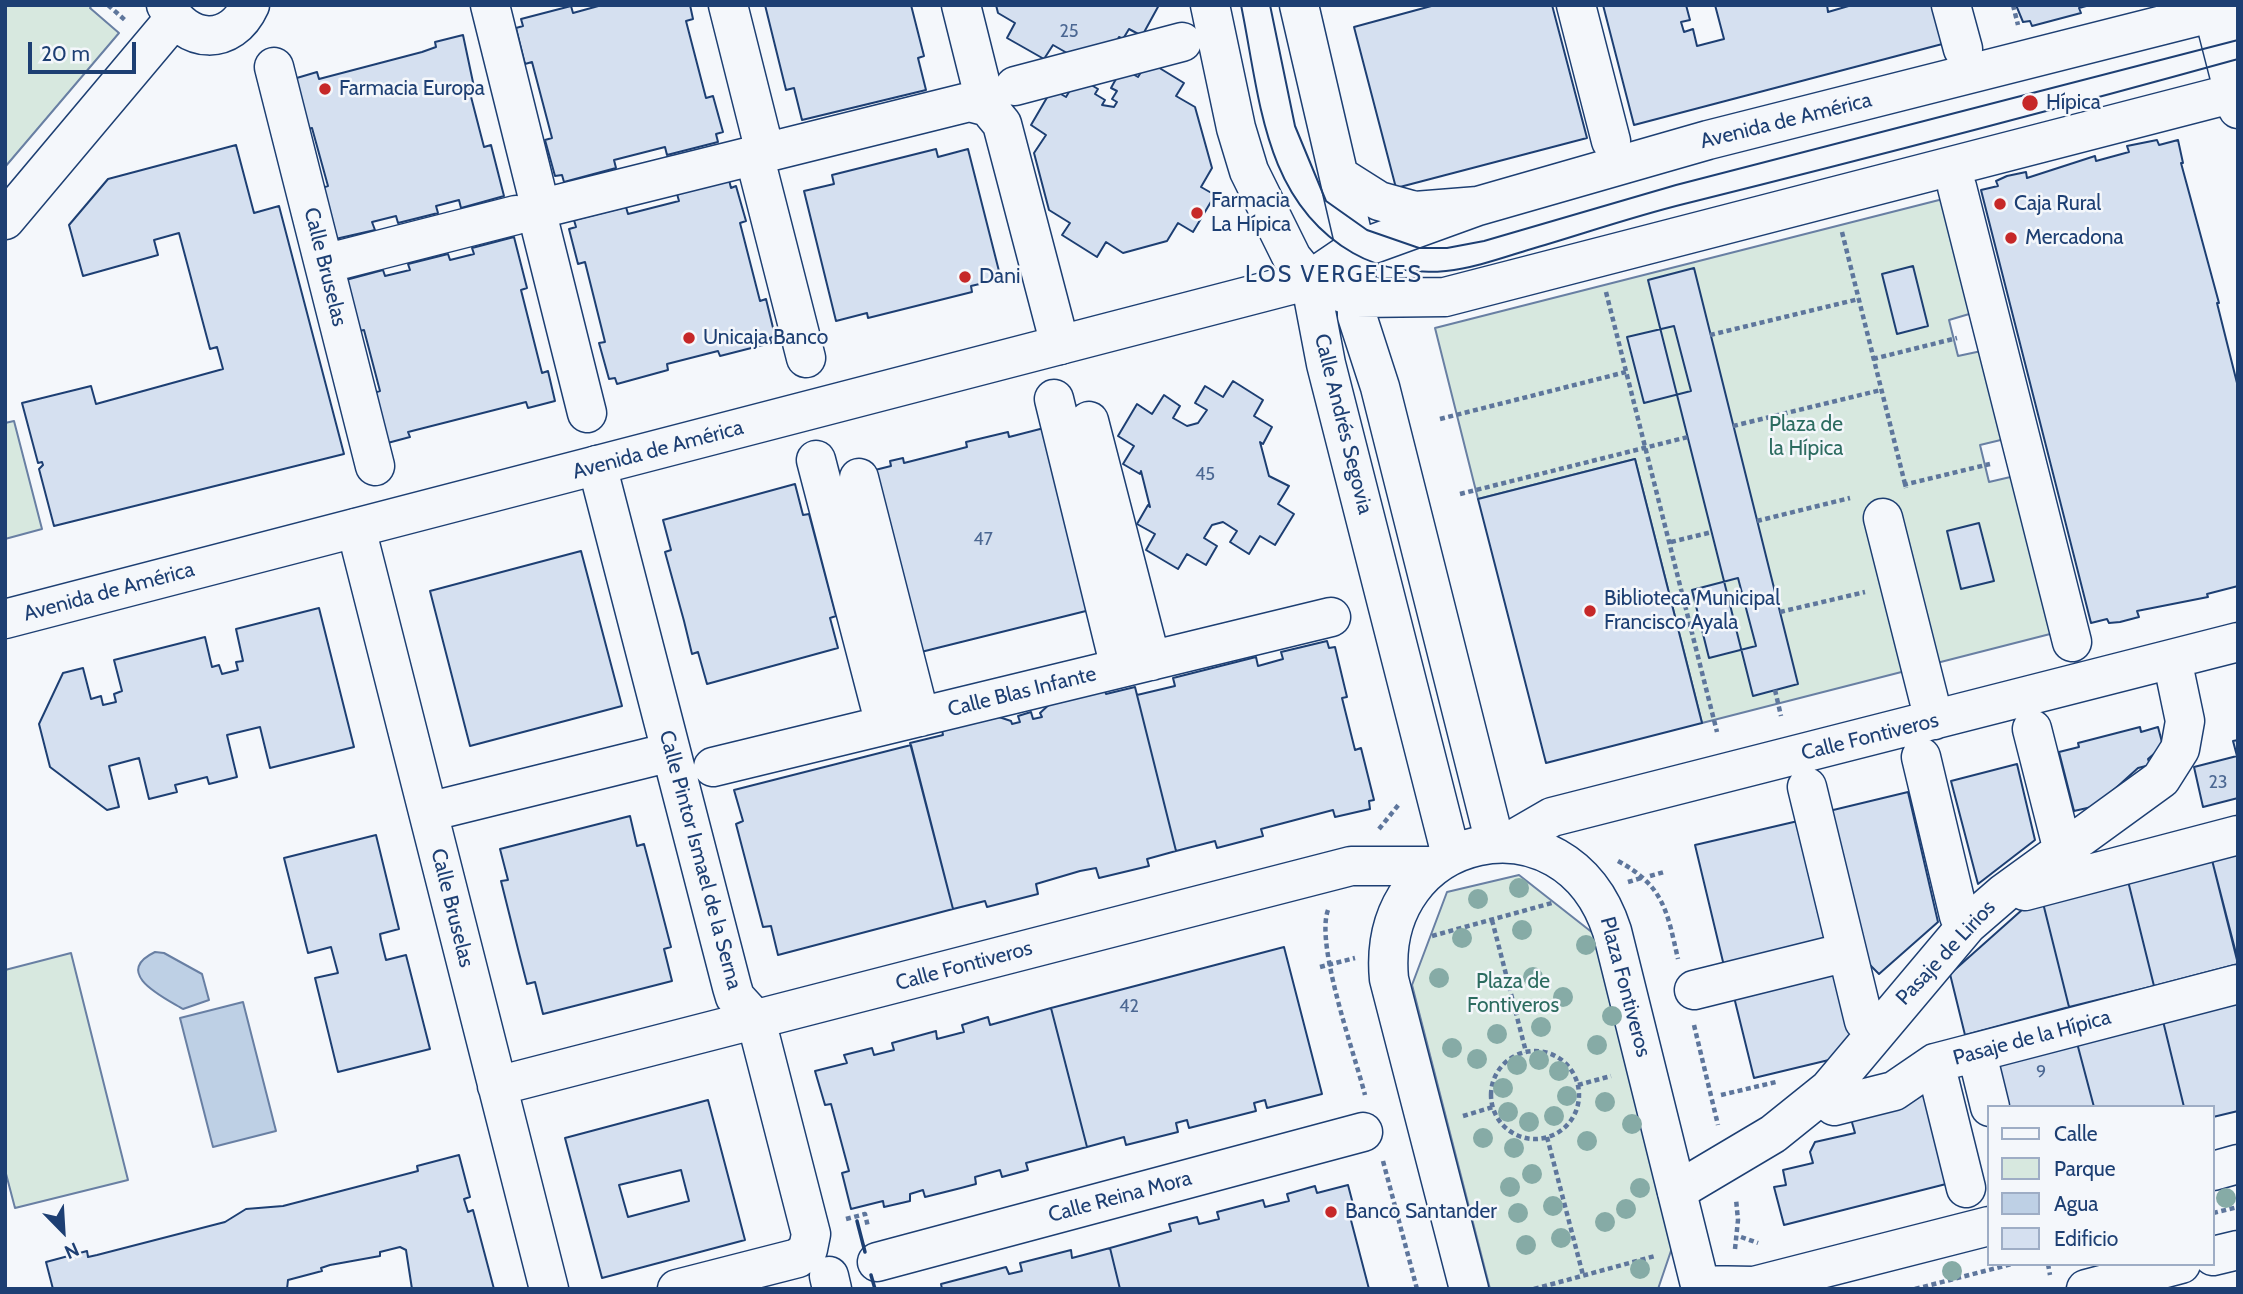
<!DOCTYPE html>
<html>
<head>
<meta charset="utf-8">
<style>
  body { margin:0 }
  #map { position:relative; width:2243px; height:1294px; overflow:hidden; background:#f4f7fb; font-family:Cabin,sans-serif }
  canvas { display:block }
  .frame { position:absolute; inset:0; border:7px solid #1d3f73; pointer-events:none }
  .legend { position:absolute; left:1987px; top:1105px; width:228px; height:161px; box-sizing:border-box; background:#f4f7fb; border:2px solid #9eadc5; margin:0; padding:9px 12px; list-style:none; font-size:21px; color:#1d3f73 }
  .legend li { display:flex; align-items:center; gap:14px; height:35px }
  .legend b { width:35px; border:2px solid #9eadc5 }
  .north { position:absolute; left:28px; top:1196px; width:70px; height:70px; -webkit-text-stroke:5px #f4f7fb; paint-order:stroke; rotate:156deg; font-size:19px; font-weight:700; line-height:28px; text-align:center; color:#1d3f73 }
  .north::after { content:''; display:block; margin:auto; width:24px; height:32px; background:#1d3f73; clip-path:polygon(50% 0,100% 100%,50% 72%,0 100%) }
  .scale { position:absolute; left:28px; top:42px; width:108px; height:32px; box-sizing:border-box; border:4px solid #1d3f73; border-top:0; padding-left:9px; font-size:21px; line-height:24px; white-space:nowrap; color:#1d3f73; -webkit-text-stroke:5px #f4f7fb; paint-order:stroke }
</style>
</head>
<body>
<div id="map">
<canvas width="2243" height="1294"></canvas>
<div class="frame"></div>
<ul class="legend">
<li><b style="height:9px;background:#f4f7fb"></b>Calle</li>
<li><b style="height:19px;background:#d7e8df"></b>Parque</li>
<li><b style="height:19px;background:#bed0e5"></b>Agua</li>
<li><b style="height:19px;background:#d5e0f0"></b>Edificio</li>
</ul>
<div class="north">N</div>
<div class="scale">20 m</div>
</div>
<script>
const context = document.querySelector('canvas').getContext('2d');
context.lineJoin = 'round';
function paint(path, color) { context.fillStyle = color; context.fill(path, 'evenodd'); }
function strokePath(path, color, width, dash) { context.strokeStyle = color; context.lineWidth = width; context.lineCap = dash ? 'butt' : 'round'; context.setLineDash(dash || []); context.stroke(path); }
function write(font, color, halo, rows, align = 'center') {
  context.font = font + ' Cabin,sans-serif'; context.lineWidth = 5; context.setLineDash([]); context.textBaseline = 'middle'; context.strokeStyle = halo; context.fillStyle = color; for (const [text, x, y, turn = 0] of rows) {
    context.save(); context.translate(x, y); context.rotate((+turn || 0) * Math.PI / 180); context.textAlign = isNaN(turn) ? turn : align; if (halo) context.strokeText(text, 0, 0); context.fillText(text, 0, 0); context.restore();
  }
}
const green = new Path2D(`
  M5 5H92L90 8 119 33 5 167Z
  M1947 198 1976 312 1949 320 1958 356 1986 350 2009 438 1980 445 1989 482 2019 475 2058 632 1702 723 1635 459 1478 499 1435 328Z
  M14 421 42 529 5 539V423Z
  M1519 875 1598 937 1674 1242 1658 1289H1490L1412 985 1447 892Z
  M71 953 128 1180 15 1208 5 1170V970Z`);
paint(green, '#d7e8df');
strokePath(green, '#687fa3', 2);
const water = new Path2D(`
  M155 952 164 953 202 974 209 1000 183 1009C165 998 111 973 155 952Z
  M243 1002 276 1131 213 1147 180 1018Z`);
paint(water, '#bed0e5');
strokePath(water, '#687fa3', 2);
const building = new Path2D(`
  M602 5H690L693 19 686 21 706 98 713 96 723 132 716 134 718 142 667 155 665 147 614 160 616 168 564 182 562 175 555 176 545 140 552 138 532 62 525 64 516 28 523 26 521 19 571 6 573 13Z
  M765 5H911L924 56 918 58 926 90 802 120 794 88 786 90Z
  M996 5H1159L1142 36 1129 29 1123 39 1119 37 1115 44 1074 57 1053 45 1044 59 1007 38 1015 23 998 13Z
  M1435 5H1552L1587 138 1396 188 1354 27Z
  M1603 5H1686L1690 20 1681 22 1684 32 1693 29 1697 46 1724 39 1715 5H1827L1828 12 1852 5H1940L1950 42 1634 125Z
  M2016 5H2090L2079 8 2081 13 2032 26 2030 21 2023 22Z
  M463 35 474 87 469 89 484 147 491 145 504 196 461 208 459 200 436 206 438 213 398 223 396 216 372 222 375 230 331 240 318 189 328 186 312 128 308 129 290 80 317 72 319 79 422 52 436 47 435 42Z
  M1148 61 1184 83 1176 96 1195 107 1212 168 1201 187 1215 195 1193 232 1178 223 1167 241 1123 253 1106 242 1097 257 1062 235 1070 223 1049 210 1034 153 1046 135 1031 125 1052 89 1066 97 1078 77 1098 89 1095 94 1105 100 1102 105 1114 107 1117 102 1112 99 1117 91 1111 88 1122 68 1138 77Z
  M2157 140 2159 145 2178 140 2183 163H2181L2219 303H2217L2238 387V586L2207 594 2208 597 2137 611 2139 617 2120 622 2109 623 2107 619 2091 623 1981 190 1998 186 1996 181 2007 176 2026 172 2027 178 2095 156 2096 161 2129 152 2127 146Z
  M236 145 254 213 279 206 344 454 54 526 39 469 43 465 42 462 38 463 22 403 91 386 96 404 223 369 217 347 210 349 179 233 154 240 158 255 83 276 69 225 108 179Z
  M936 149 938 157 968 149 1001 279 971 286 972 292 868 318 867 313 836 321 804 191 834 184 832 175Z
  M729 180 731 188 736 186 746 221 740 223 760 301 766 299 775 336 770 338 771 343 720 356 718 351 667 364 668 370 617 384 615 378 609 379 599 343 605 342 585 262 578 264 569 229 576 227 574 220 626 207 628 214 679 201 677 194Z
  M514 237 527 288 521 290 542 373 548 371 555 401 528 408 526 402 408 432 410 437 380 445 373 393 380 391 364 330 355 332 342 281 383 270 385 276 410 270 408 264 448 254 450 260 474 254 472 248Z
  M1913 266 1928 326 1897 334 1882 274Z
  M1694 268 1798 684 1753 696 1648 280Z
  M1674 326 1691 391 1644 403 1627 337Z
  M1233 381 1263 400 1254 416 1272 427 1263 444 1260 442 1269 476 1289 486 1278 504 1294 514 1275 545 1260 536 1249 554 1230 542 1237 531 1223 522 1212 525 1204 538 1217 546 1206 565 1187 554 1178 569 1146 550 1155 534 1137 524 1148 505 1150 507 1141 471 1140 474 1123 464 1134 446 1118 436 1137 404 1152 414 1164 395 1180 406 1173 418 1187 426 1198 423 1207 410 1195 403 1205 386 1223 397Z
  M1044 428 1090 610 921 652 875 470 891 466 890 461 903 458 904 463 967 447 966 442 1008 432 1009 437Z
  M1635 459 1702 723 1546 763 1478 499Z
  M795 484 803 515 809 514 836 616 830 618 838 648 707 684 698 652 692 654 684 621 665 552 671 550 663 520Z
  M1979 523 1994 581 1961 589 1947 531Z
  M581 551 622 706 470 746 430 591Z
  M1738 578 1756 646 1709 658 1692 590Z
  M319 608 354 747 270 768 260 727 227 735 237 777 209 784 207 777 175 785 177 792 149 799 139 758 109 766 119 807 107 810 50 767 39 724 63 673 83 668 91 699 101 696 103 705 116 702 114 694 122 691 114 660 205 637 212 667 219 665 222 674 238 670 236 662 243 661 236 629Z
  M1327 641 1329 648 1335 647 1347 697 1342 698 1355 750 1361 748 1374 800 1369 801 1370 809 1335 817 1333 810 1261 829 1263 836 1217 848 1215 841 1176 851 1137 695 1175 686 1173 678 1256 657 1258 666 1283 659 1281 652Z
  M1135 687 1176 851 1147 859 1149 866 1099 878 1096 868 1080 871 1036 884 1038 894 987 907 985 901 953 909 910 743 943 735 942 730 996 716 1011 721 1012 724 1020 722 1018 716 1031 712 1033 719 1042 717 1040 713 1052 702 1104 689 1106 694Z
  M2140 727 2141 732 2158 727 2163 746 2148 759 2150 765 2138 768 2096 806 2074 811 2059 752 2079 747 2078 743Z
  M2238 740V798L2203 807 2194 767 2237 756 2233 741Z
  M911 745 953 909 778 955 771 926 763 927 736 824 743 821 734 790Z
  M2017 764 2035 840 1978 884 1951 781Z
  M1908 792 1938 922 1879 974 1864 959 1829 811Z
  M630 816 637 846 644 844 653 878 671 947 664 949 672 981 543 1014 535 982 527 984 519 953 501 881 508 880 500 849Z
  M1798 821 1827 941 1724 966 1695 845Z
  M376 835 399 929 380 934 381 940 386 960 406 955 430 1049 338 1072 315 978 338 973 331 947 308 953 284 858Z
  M2238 853V961L2212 860Z
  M2212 860 2238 964 2154 986 2128 881Z
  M2128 881 2154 986 2069 1007 2043 903Z
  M2043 903 2069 1007 1965 1035 1950 974 2023 909Z
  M1284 947 1322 1094 1267 1108 1265 1100 1254 1103 1256 1111 1189 1128 1187 1120 1176 1123 1178 1132 1126 1145 1124 1137 1087 1147 1051 1008Z
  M1836 974 1851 1034 1833 1059 1754 1078 1734 997Z
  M2238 1002V1111L2213 1117V1107H2184L2163 1021Z
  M1051 1008 1087 1147 1026 1163 1028 1170 1002 1177 1000 1170 975 1177 976 1184 961 1188 925 1197 923 1190 910 1194V1201L884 1207 883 1201 851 1209 842 1173 849 1171 831 1104 825 1105 815 1071 847 1063 844 1055 872 1048 874 1055 894 1050 892 1043 936 1031 937 1039 964 1032 962 1025 988 1017 990 1025Z
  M2163 1021 2184 1107H2094L2077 1043Z
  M2077 1043 2094 1107H2006L1996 1064Z
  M1934 1091 1958 1181 1784 1225 1774 1187 1786 1185 1783 1170 1813 1163 1810 1152 1815 1142 1855 1133 1849 1112Z
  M708 1100 745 1240 602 1278 565 1138ZM681 1170 689 1201 628 1217 619 1185Z
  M459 1155 470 1197 464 1199 468 1212 473 1210 494 1289H412L406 1250 400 1247 380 1252V1256L330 1265 321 1268 322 1271 288 1280 287 1289H53L46 1262 87 1251 88 1257 97 1255 225 1222 246 1209 283 1206 418 1171 417 1166Z
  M1348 1185 1353 1204 1347 1205 1369 1289H1120L1110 1248 1171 1231 1169 1224 1197 1217 1199 1224 1219 1219 1217 1212 1263 1200 1265 1207 1289 1201 1287 1194 1315 1186 1317 1193Z
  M1110 1248 1120 1289H942L941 1284 1006 1267 1009 1274 1022 1271 1020 1263 1071 1250 1072 1258Z`);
paint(building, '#d5e0f0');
strokePath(building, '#1d3f73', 2);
const minor = new Path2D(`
  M490 5 537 194 543 203 555 205 969 102 988 107 1002 124 1060 345
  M728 5 762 140
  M961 5 981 85
  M1576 5 1611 141
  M1951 5 1963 49
  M274 67 375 466
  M1015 86 1182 42
  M758 170 806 358
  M1957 187 2072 642
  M540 225 587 413
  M324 264 516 215
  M1054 399 1120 668
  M1089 421 1151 661
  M816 460 885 725
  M597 465 732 987 735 997 756 1020 811 1234 808 1249 798 1258 677 1289
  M859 478 920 717
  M1883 518 1934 720
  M356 528 549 1289
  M2032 729 2060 839
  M1921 757 1959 916
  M713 767 1331 617
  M1807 787 1864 1021
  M428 812 671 752
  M1507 843 1552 817 2238 642
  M2025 891 2238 835
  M1694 990 1847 952
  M1977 1054 1990 1107
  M1935 1063 1966 1188
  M497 1086 1351 866H1433
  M1834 1106 1894 1091 1935 1063 2238 984
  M1677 1191 1773 1134 1829 1089 1967 925 2004 893 2161 779 2180 749 2185 721 2172 659
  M877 1262 1363 1132
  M829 1276 832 1289`);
const major = new Path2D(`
  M166 5C186 44 231 47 250 5
  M1210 5 1236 128 1249 171 1292 258 1310 280 1326 364 1451 855
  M1299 5 1356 250 1357 316 1380 387 1495 843
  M2213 12 2238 109
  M1341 177 1379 201 1415 211 1478 206 1708 140 2238 6
  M5 220 174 19
  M1310 280 1356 298 1445 297 2238 92
  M5 619 1310 280 1351 252 1478 206
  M2213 1171 2238 1164
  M2213 1256 2238 1250
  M1700 1285 1754 1286 1989 1226
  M1469 1289 1389 979C1375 831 1566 789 1612 931L1701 1289
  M2086 1289 2181 1264`);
strokePath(minor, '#1d3f73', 41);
strokePath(major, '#1d3f73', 41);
strokePath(new Path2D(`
  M108 5 126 21
  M2013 5 2018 25
  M1842 232 1906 488
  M1606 292 1717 732
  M1710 335 1859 299
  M1873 359 1957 338
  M1440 419 1626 372
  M1733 426 1881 390
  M1903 485 1990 464
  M1460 494 1688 437
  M1757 521 1850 498
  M1671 542 1712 532
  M1780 612 1865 592
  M1775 690 1781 716
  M1379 829 1400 803
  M1618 861C1664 886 1667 911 1678 959
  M1650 876 1664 872
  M1628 882 1641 878
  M1328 910C1315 945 1355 1055 1365 1095
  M1492 920 1526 1052
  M1432 936 1552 903
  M1320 967 1355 958
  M1694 1025 1718 1125
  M1491 1095a44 44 0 1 1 88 0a44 44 0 1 1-88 0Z
  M1578 1085 1611 1076
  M1721 1095 1776 1082
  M1463 1116 1493 1107
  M1547 1137 1583 1275
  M1383 1161 1417 1289
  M2213 1213 2238 1207
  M846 1219 865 1214 868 1227
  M1741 1237 1758 1243
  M1735 1249 1738 1220 1736 1199
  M2048 1264 2050 1275
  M1534 1289 1655 1256
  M1915 1289 2012 1264`), '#5e769c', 4.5, [5, 3.5]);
strokePath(minor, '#f4f7fb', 38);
strokePath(major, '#f4f7fb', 38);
strokePath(new Path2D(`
  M1241 5C1260 97 1263 201 1353 253 1381 269 1415 274 1446 271 1474 268 1502 258 1528 250 1580 235 1631 217 1684 204 1869 158 2054 110 2238 59
  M1270 5 1295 126 1326 201 1367 230 1419 248H1447L1484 241 1676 185 2238 40`), '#1d3f73', 2);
strokePath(new Path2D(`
  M857 1221 865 1252
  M871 1275 875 1289`), '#1d3f73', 3.5);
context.fillStyle = '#86aba6';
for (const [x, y] of [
  [1519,888],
  [1478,899],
  [1522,930],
  [1462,938],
  [1586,945],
  [1533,977],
  [1439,978],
  [1563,997],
  [1612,1016],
  [1541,1027],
  [1497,1034],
  [1597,1045],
  [1452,1048],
  [1477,1059],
  [1539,1060],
  [1517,1065],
  [1559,1071],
  [1503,1088],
  [1567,1096],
  [1605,1102],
  [1508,1112],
  [1554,1116],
  [1529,1122],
  [1632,1124],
  [1483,1138],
  [1587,1141],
  [1514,1148],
  [1532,1174],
  [1510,1187],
  [1640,1188],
  [2226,1198],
  [1553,1206],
  [1626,1209],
  [1518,1213],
  [1605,1222],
  [1561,1238],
  [1526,1245],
  [1640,1269],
  [1952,1271]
]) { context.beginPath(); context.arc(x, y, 10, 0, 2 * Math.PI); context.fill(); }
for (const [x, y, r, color] of [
  [325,89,7,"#c62828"],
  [2030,103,9,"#c62828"],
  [2000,204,7,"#c62828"],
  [1197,213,7,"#c62828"],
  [2011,238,7,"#c62828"],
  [965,277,7,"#c62828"],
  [689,338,7,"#c62828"],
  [1590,611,7,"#c62828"],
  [1331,1212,7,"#c62828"]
]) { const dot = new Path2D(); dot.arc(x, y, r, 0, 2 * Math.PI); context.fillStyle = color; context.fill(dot); strokePath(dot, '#f4f7fb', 2.5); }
write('18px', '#4b6792', null, [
  ["25",1069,32],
  ["45",1205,475],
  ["47",983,540],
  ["23",2218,783],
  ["42",1129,1007],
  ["9",2041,1073]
]);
write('21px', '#1d3f73', '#f4f7fb', [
  ["Farmacia Europa",339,89],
  ["Hípica",2046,103],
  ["Farmacia",1211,201],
  ["La Hípica",1211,225],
  ["Caja Rural",2014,204],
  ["Mercadona",2025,238],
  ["Dani",979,277],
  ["Unicaja Banco",703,338],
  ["Biblioteca Municipal",1604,599],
  ["Francisco Ayala",1604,623],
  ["Banco Santander",1345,1212]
], 'left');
write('21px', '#1d3f73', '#f4f7fb', [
  ["Avenida de América",1786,121,-14],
  ["Calle Bruselas",325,267,76],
  ["Calle Andrés Segovia",1343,424,76],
  ["Avenida de América",658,450,-15],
  ["Avenida de América",109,592,-15],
  ["Calle Blas Infante",1022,692,-14],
  ["Calle Fontiveros",1870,737,-14],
  ["Calle Pintor Ismael de la Serna",700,860,75],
  ["Calle Bruselas",452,908,76],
  ["Pasaje de Lirios",1946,953,-47],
  ["Calle Fontiveros",964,966,-15],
  ["Plaza Fontiveros",1625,987,75],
  ["Pasaje de la Hípica",2032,1038,-15],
  ["Calle Reina Mora",1120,1197,-15]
]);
write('21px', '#2c6c60', '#f4f7fb', [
  ["Plaza de",1806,425],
  ["la Hípica",1806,449],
  ["Plaza de",1513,982],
  ["Fontiveros",1513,1006]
]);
context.letterSpacing = '2px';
write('23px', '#1d3f73', '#f4f7fb', [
  ["LOS VERGELES",1334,275]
]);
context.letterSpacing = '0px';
</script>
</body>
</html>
